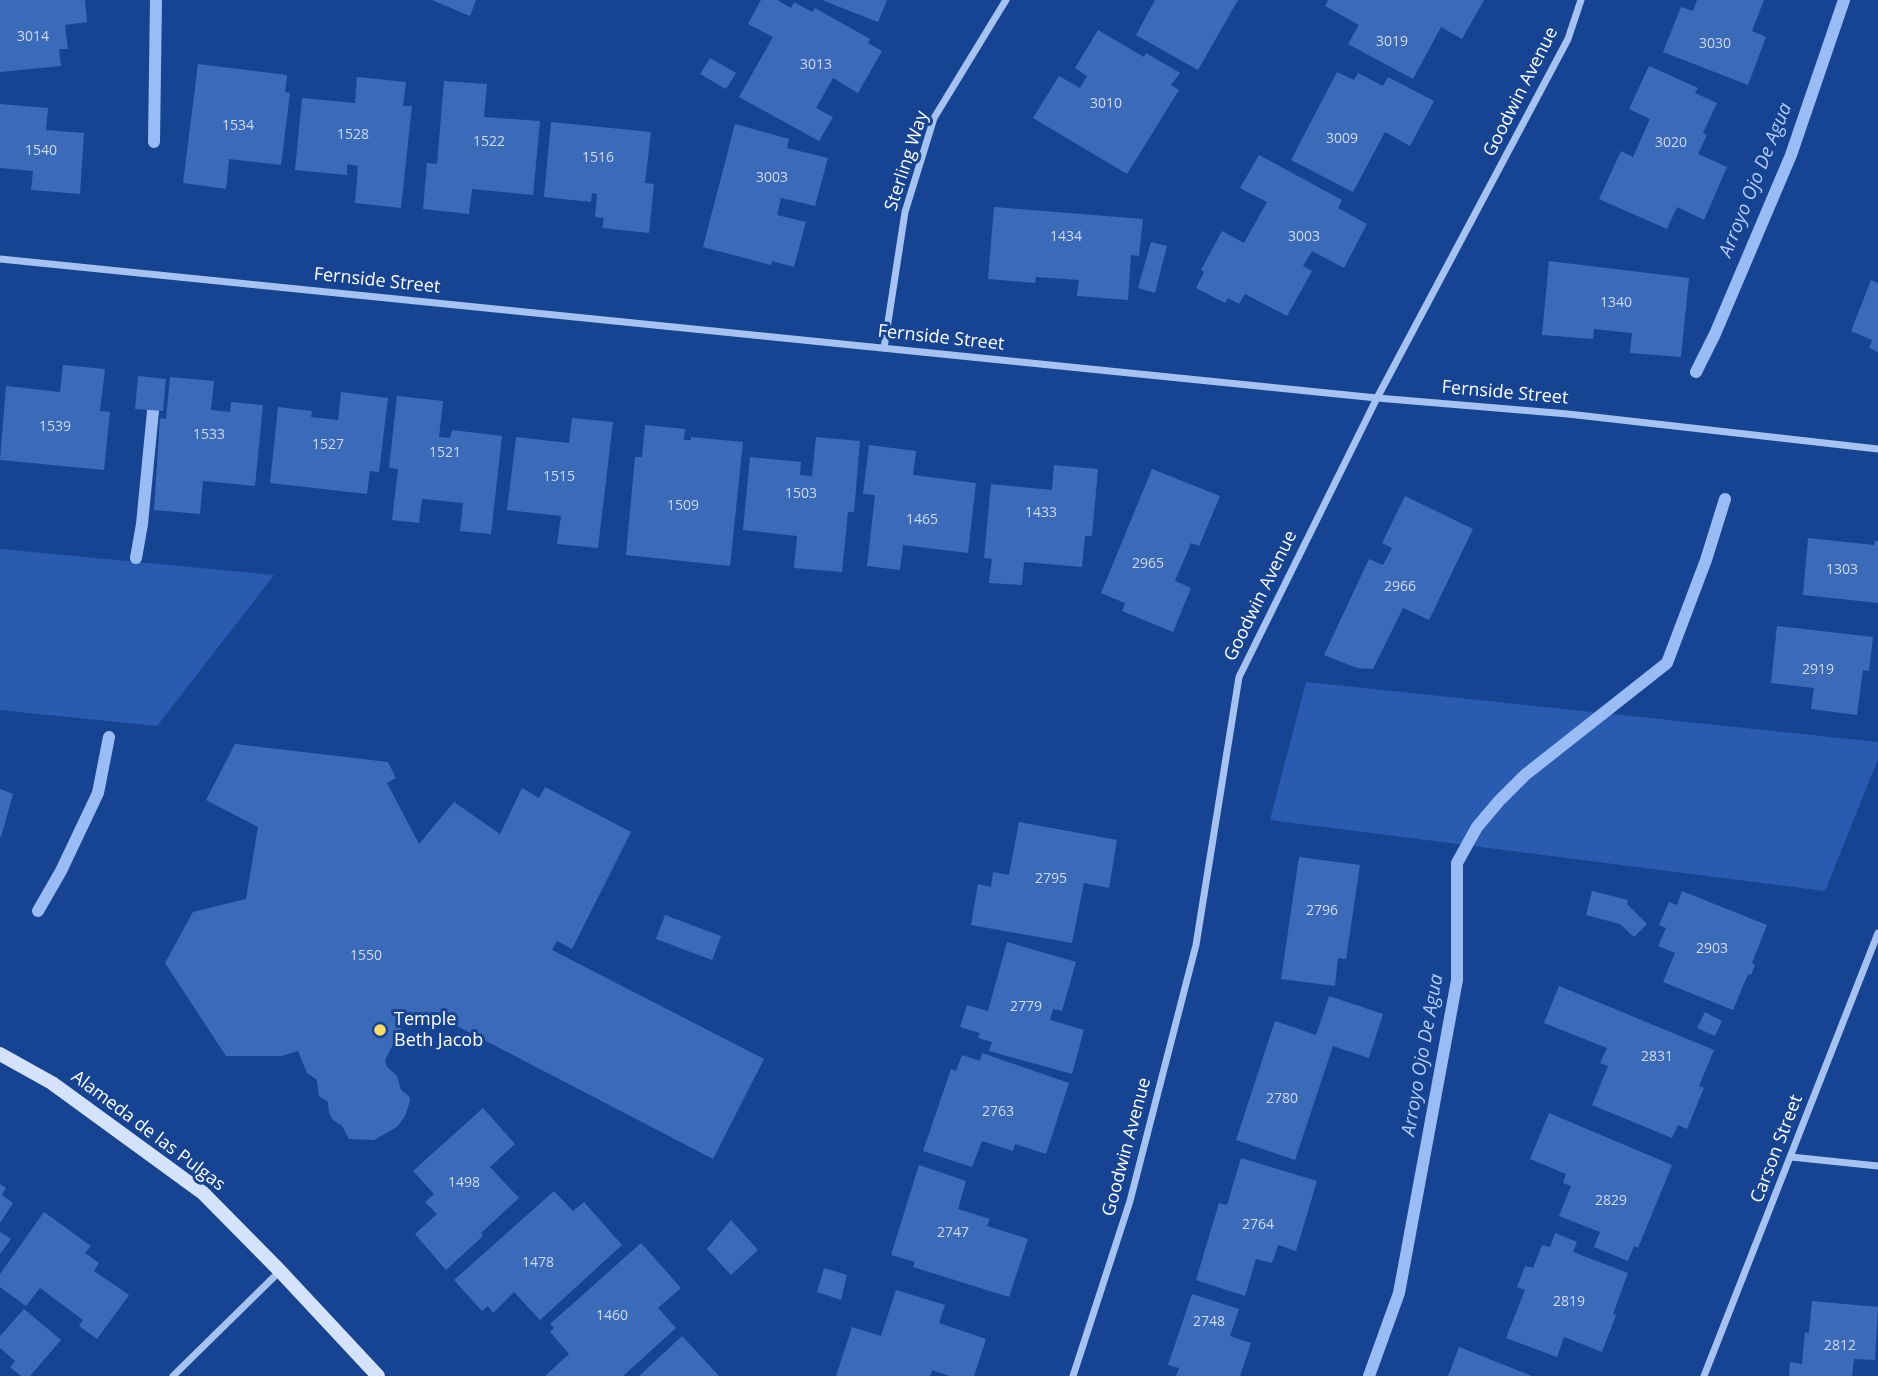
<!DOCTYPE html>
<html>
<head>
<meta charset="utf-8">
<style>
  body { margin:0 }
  canvas { display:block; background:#164492 }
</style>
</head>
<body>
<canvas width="1878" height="1376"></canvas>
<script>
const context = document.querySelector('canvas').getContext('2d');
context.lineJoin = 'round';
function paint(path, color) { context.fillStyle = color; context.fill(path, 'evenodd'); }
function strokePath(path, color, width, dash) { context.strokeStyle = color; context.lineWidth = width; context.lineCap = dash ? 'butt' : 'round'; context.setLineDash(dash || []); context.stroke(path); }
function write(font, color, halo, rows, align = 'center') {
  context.font = font + ' "Open Sans",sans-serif'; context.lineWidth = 6; context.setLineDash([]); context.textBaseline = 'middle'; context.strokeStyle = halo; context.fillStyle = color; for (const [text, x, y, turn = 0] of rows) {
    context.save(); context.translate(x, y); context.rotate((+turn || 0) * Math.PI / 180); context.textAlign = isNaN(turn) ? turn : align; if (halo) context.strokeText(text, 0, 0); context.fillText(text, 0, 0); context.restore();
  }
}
paint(new Path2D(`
  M0 549 274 575 157 726 0 710Z
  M1306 682 1878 742V759L1825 891 1270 820Z`), '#295cb1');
strokePath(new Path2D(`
  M154 142 156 0
  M1696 372 1715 334 1791 155 1844 0
  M136 558 142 524 153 411
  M38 911 61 871 98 793 109 737
  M1369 1376 1399 1293 1457 980V863L1477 827 1499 801 1525 775 1667 663 1706 560 1725 499`), '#98bcf3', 12);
paint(new Path2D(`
  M0 0H85L87 22 65 25 68 49H59L61 66 0 72Z
  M432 0H476L470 16Z
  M761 0H777L791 8 794 2 812 12 815 8 870 39 868 43 882 51 858 93 833 78 816 108 833 117 819 141 739 97 773 37 748 24Z
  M822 0H887L878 22Z
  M1155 0H1238L1198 70 1136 35Z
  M1328 0H1484L1462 39 1441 27 1413 79 1348 44 1359 25 1325 6Z
  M1697 0H1764L1752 31 1766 37 1748 85 1663 52 1681 7 1693 11Z
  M1098 30 1144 57 1146 53 1180 73 1171 85 1179 90 1127 174 1033 118 1059 76 1080 88 1087 76 1075 68Z
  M710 58 736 73 726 89 700 74Z
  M198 64 287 75 285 92 290 93 281 165 229 159 226 189 183 183Z
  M1649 66 1698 88 1695 93 1717 103 1703 133 1707 135 1698 154 1727 167 1704 220 1677 207 1667 229 1599 199 1621 151 1633 157 1650 119 1629 109Z
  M1337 72 1354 80 1358 73 1383 86 1388 77 1434 101 1410 146 1385 132 1353 192 1291 160Z
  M357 77 406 82 403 106H412L401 208 355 203 358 166 347 164V175L295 170 302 98 355 103Z
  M444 81 487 84 484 117 540 121 533 195 472 189 469 214 423 209 427 163 437 164Z
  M0 104 48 108 46 130 84 133 80 194 31 190 33 171 0 168Z
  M551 122 651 132 645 183 654 184 649 233 602 228 604 218 595 217 597 194 592 193 591 202 544 197Z
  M735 124 789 139 787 148 828 158 815 206 781 198 777 215 806 222 794 267 772 261 771 265 703 247Z
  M1259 155 1342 200 1338 208 1367 224 1344 268 1312 251 1303 266 1312 271 1287 316 1245 294 1239 304 1228 298 1225 303 1196 288 1204 272 1201 270 1222 231 1244 243 1267 202 1240 188Z
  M994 207 1143 219 1139 256 1131 255 1128 300 1077 296 1079 280 1036 277 1035 283 988 279Z
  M1151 242 1167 246 1155 293 1138 288Z
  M1549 261 1689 278 1681 357 1630 353 1632 333 1594 329 1593 339 1542 335Z
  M1871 280 1878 283V352L1869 348 1872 340 1851 331Z
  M63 365 105 369 100 411 110 412 104 470 0 460 6 386 60 392Z
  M138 376 166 379 163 411 135 409Z
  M170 377 214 381 211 410 230 412 231 402 263 405 255 486 203 481 200 514 154 510 160 418 166 419Z
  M341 392 388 398 379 472 370 471 367 494 270 483 278 407 312 411 311 417 338 420Z
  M397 396 443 401 439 437 450 438 452 430 502 436 491 534 460 531 463 503 422 499 419 523 392 520 398 469 389 468Z
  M572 418 613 422 598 548 557 544 561 516 507 510 516 437 569 443Z
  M645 425 685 429 684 440H691V437L743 442 730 566 626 555 635 457H642Z
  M816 437 860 441 854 512H848L842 572 794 568 797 536 743 530 750 457 801 462 800 475 812 476Z
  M869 445 916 451 913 475 976 483 968 553 903 545 900 570 867 566 875 495 863 494Z
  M1054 465 1098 469 1092 536H1085L1082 567 1024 562 1022 585 989 583 992 559 984 558 991 484 1052 490Z
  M1152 469 1220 496 1199 546 1191 543 1175 581 1191 588 1173 632 1122 611 1125 603 1101 593Z
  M1405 496 1473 529 1429 620 1403 608 1373 669 1357 668 1324 655 1369 559 1383 565 1392 548 1382 543Z
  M1808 538 1874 545 1875 541H1878V603L1803 595Z
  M1777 626 1873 637 1869 671 1863 670 1857 715 1811 709 1814 688 1771 683Z
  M235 744 388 762 396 778 387 783 419 844 454 802 500 834 522 788 539 798 545 787 631 832 572 949 557 941 552 950 764 1059 713 1159 436 1015 426 1021 408 1015 385 1060 387 1067 397 1076 401 1090 409 1096 410 1101 405 1116 397 1127 374 1140 349 1139 342 1126 333 1120 329 1113 328 1102 319 1096 317 1080 307 1073 298 1051 282 1056H226L165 963 193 912 246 899 258 827 206 800Z
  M0 789 13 794 1 837H0Z
  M1019 822 1117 840 1109 888 1084 883 1072 943 971 925 978 884 991 887 993 872 1009 875Z
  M1299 857 1360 865 1346 959 1338 958 1335 986 1281 979Z
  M1592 891 1628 900 1627 904 1647 924 1634 937 1620 924 1586 915Z
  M1682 891 1767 925 1752 963 1755 965 1751 975 1748 974 1733 1010 1663 982 1675 953 1658 946 1666 928 1659 925 1669 902 1677 905Z
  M665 915 721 936 712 960 656 939Z
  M1007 942 1076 962 1062 1011 1053 1009 1050 1020 1084 1030 1072 1074 989 1051 992 1042 978 1038 980 1033 960 1027 967 1005 988 1011Z
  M1559 986 1714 1050 1699 1086 1704 1088 1687 1129 1678 1125 1672 1138 1592 1105 1608 1066 1600 1063 1607 1048 1544 1023Z
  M1329 996 1383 1014 1369 1058 1333 1046 1295 1160 1236 1140 1275 1021 1316 1035Z
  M1705 1012 1722 1021 1715 1036 1697 1028Z
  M982 1053 1069 1083 1046 1154 1015 1144 1013 1151 982 1141 972 1167 923 1151 951 1069 956 1071 962 1055 980 1061Z
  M483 1108 515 1144 490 1167 519 1198 481 1233 483 1236 446 1270 415 1234 437 1214 425 1202 434 1194 413 1171Z
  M1549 1113 1672 1165 1638 1248 1634 1246 1628 1261 1594 1247 1600 1232 1559 1216 1571 1186 1563 1183 1566 1174 1530 1159Z
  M1241 1158 1317 1181 1296 1251 1278 1245 1272 1263 1256 1259 1245 1296 1196 1280 1219 1203 1227 1205Z
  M919 1165 966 1181 958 1209 990 1219 987 1226 1028 1239 1009 1297 913 1267 915 1262 891 1255Z
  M0 1184 6 1188 2 1195 13 1203 0 1223Z
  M554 1191 573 1211 584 1202 622 1245 540 1320 514 1292 493 1313 488 1306 482 1311 454 1280Z
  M44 1212 91 1246 85 1253 99 1263 94 1271 129 1295 97 1339 79 1326 83 1320 40 1288 26 1306 0 1287V1274Z
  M731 1220 758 1250 731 1275 707 1249Z
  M0 1232 11 1239 0 1254Z
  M1555 1233 1577 1242 1573 1252 1628 1273 1613 1314 1616 1315 1602 1352 1564 1337 1557 1357 1506 1338 1525 1290 1517 1287 1525 1266 1533 1268 1542 1245 1550 1247Z
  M641 1243 681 1288 658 1308 676 1328 623 1376H545L569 1354 550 1332 554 1328 550 1324Z
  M824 1268 847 1275 841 1300 817 1292Z
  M896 1290 945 1305 939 1323 986 1339 974 1376H949L932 1370 930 1376H836L852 1327 881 1336Z
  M1192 1294 1239 1309 1230 1336 1251 1343 1240 1376H1176L1179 1368 1168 1365Z
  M1812 1301 1878 1307 1875 1360 1854 1359 1852 1376H1789L1790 1362 1802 1364 1805 1332 1809 1333Z
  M24 1309 61 1340 30 1376H21L10 1367 15 1361 0 1348V1336Z
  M682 1336 719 1376H639Z
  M1459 1347 1532 1376H1448Z`), '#3b6ab9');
strokePath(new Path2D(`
  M0 259 1377 398 1568 414 1878 449
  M884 348 905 212 934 118 1006 0
  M1791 1157 1878 1166
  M173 1376 280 1271
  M1073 1376 1130 1201 1196 945 1239 677 1377 398 1568 39 1581 0
  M1704 1376 1878 933`), '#a5c2f0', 7);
strokePath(new Path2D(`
  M0 1054 52 1083 203 1193 280 1271 378 1376`), '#d4e2fb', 14);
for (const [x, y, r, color] of [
  [380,1030,7,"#ffdd65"]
]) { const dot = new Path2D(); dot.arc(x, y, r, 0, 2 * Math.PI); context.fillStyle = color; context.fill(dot); strokePath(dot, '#164492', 2.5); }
write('14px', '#cedaee', null, [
  ["3014",33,37],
  ["3019",1392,42],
  ["3030",1715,44],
  ["3013",816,65],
  ["3010",1106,104],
  ["1534",238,126],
  ["1528",353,135],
  ["3009",1342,139],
  ["1522",489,142],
  ["3020",1671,143],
  ["1540",41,151],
  ["1516",598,158],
  ["3003",772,178],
  ["1434",1066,237],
  ["3003",1304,237],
  ["1340",1616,303],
  ["1539",55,427],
  ["1533",209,435],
  ["1527",328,445],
  ["1521",445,453],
  ["1515",559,477],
  ["1503",801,494],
  ["1509",683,506],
  ["1433",1041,513],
  ["1465",922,520],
  ["2965",1148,564],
  ["1303",1842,570],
  ["2966",1400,587],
  ["2919",1818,670],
  ["2795",1051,879],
  ["2796",1322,911],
  ["2903",1712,949],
  ["1550",366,956],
  ["2779",1026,1007],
  ["2831",1657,1057],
  ["2780",1282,1099],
  ["2763",998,1112],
  ["1498",464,1183],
  ["2829",1611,1201],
  ["2764",1258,1225],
  ["2747",953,1233],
  ["1478",538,1263],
  ["2819",1569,1302],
  ["1460",612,1316],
  ["2748",1209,1322],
  ["2812",1840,1346]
]);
write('18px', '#fff', '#164492', [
  ["Goodwin Avenue",1521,92,-63],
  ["Sterling Way",907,161,-72],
  ["Fernside Street",377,281,6],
  ["Fernside Street",941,338,6],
  ["Fernside Street",1505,393,5],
  ["Goodwin Avenue",1261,596,-64],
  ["Alameda de las Pulgas",148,1131,37],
  ["Goodwin Avenue",1127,1147,-75],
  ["Carson Street",1777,1149,-69]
]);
write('18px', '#fff', '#164492', [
  ["Temple",394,1020],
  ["Beth Jacob",394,1041]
], 'left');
write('italic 19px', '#b2cdf7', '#164492', [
  ["Arroyo Ojo De Agua",1756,180,-68],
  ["Arroyo Ojo De Agua",1423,1055,-80]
]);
</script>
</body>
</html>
